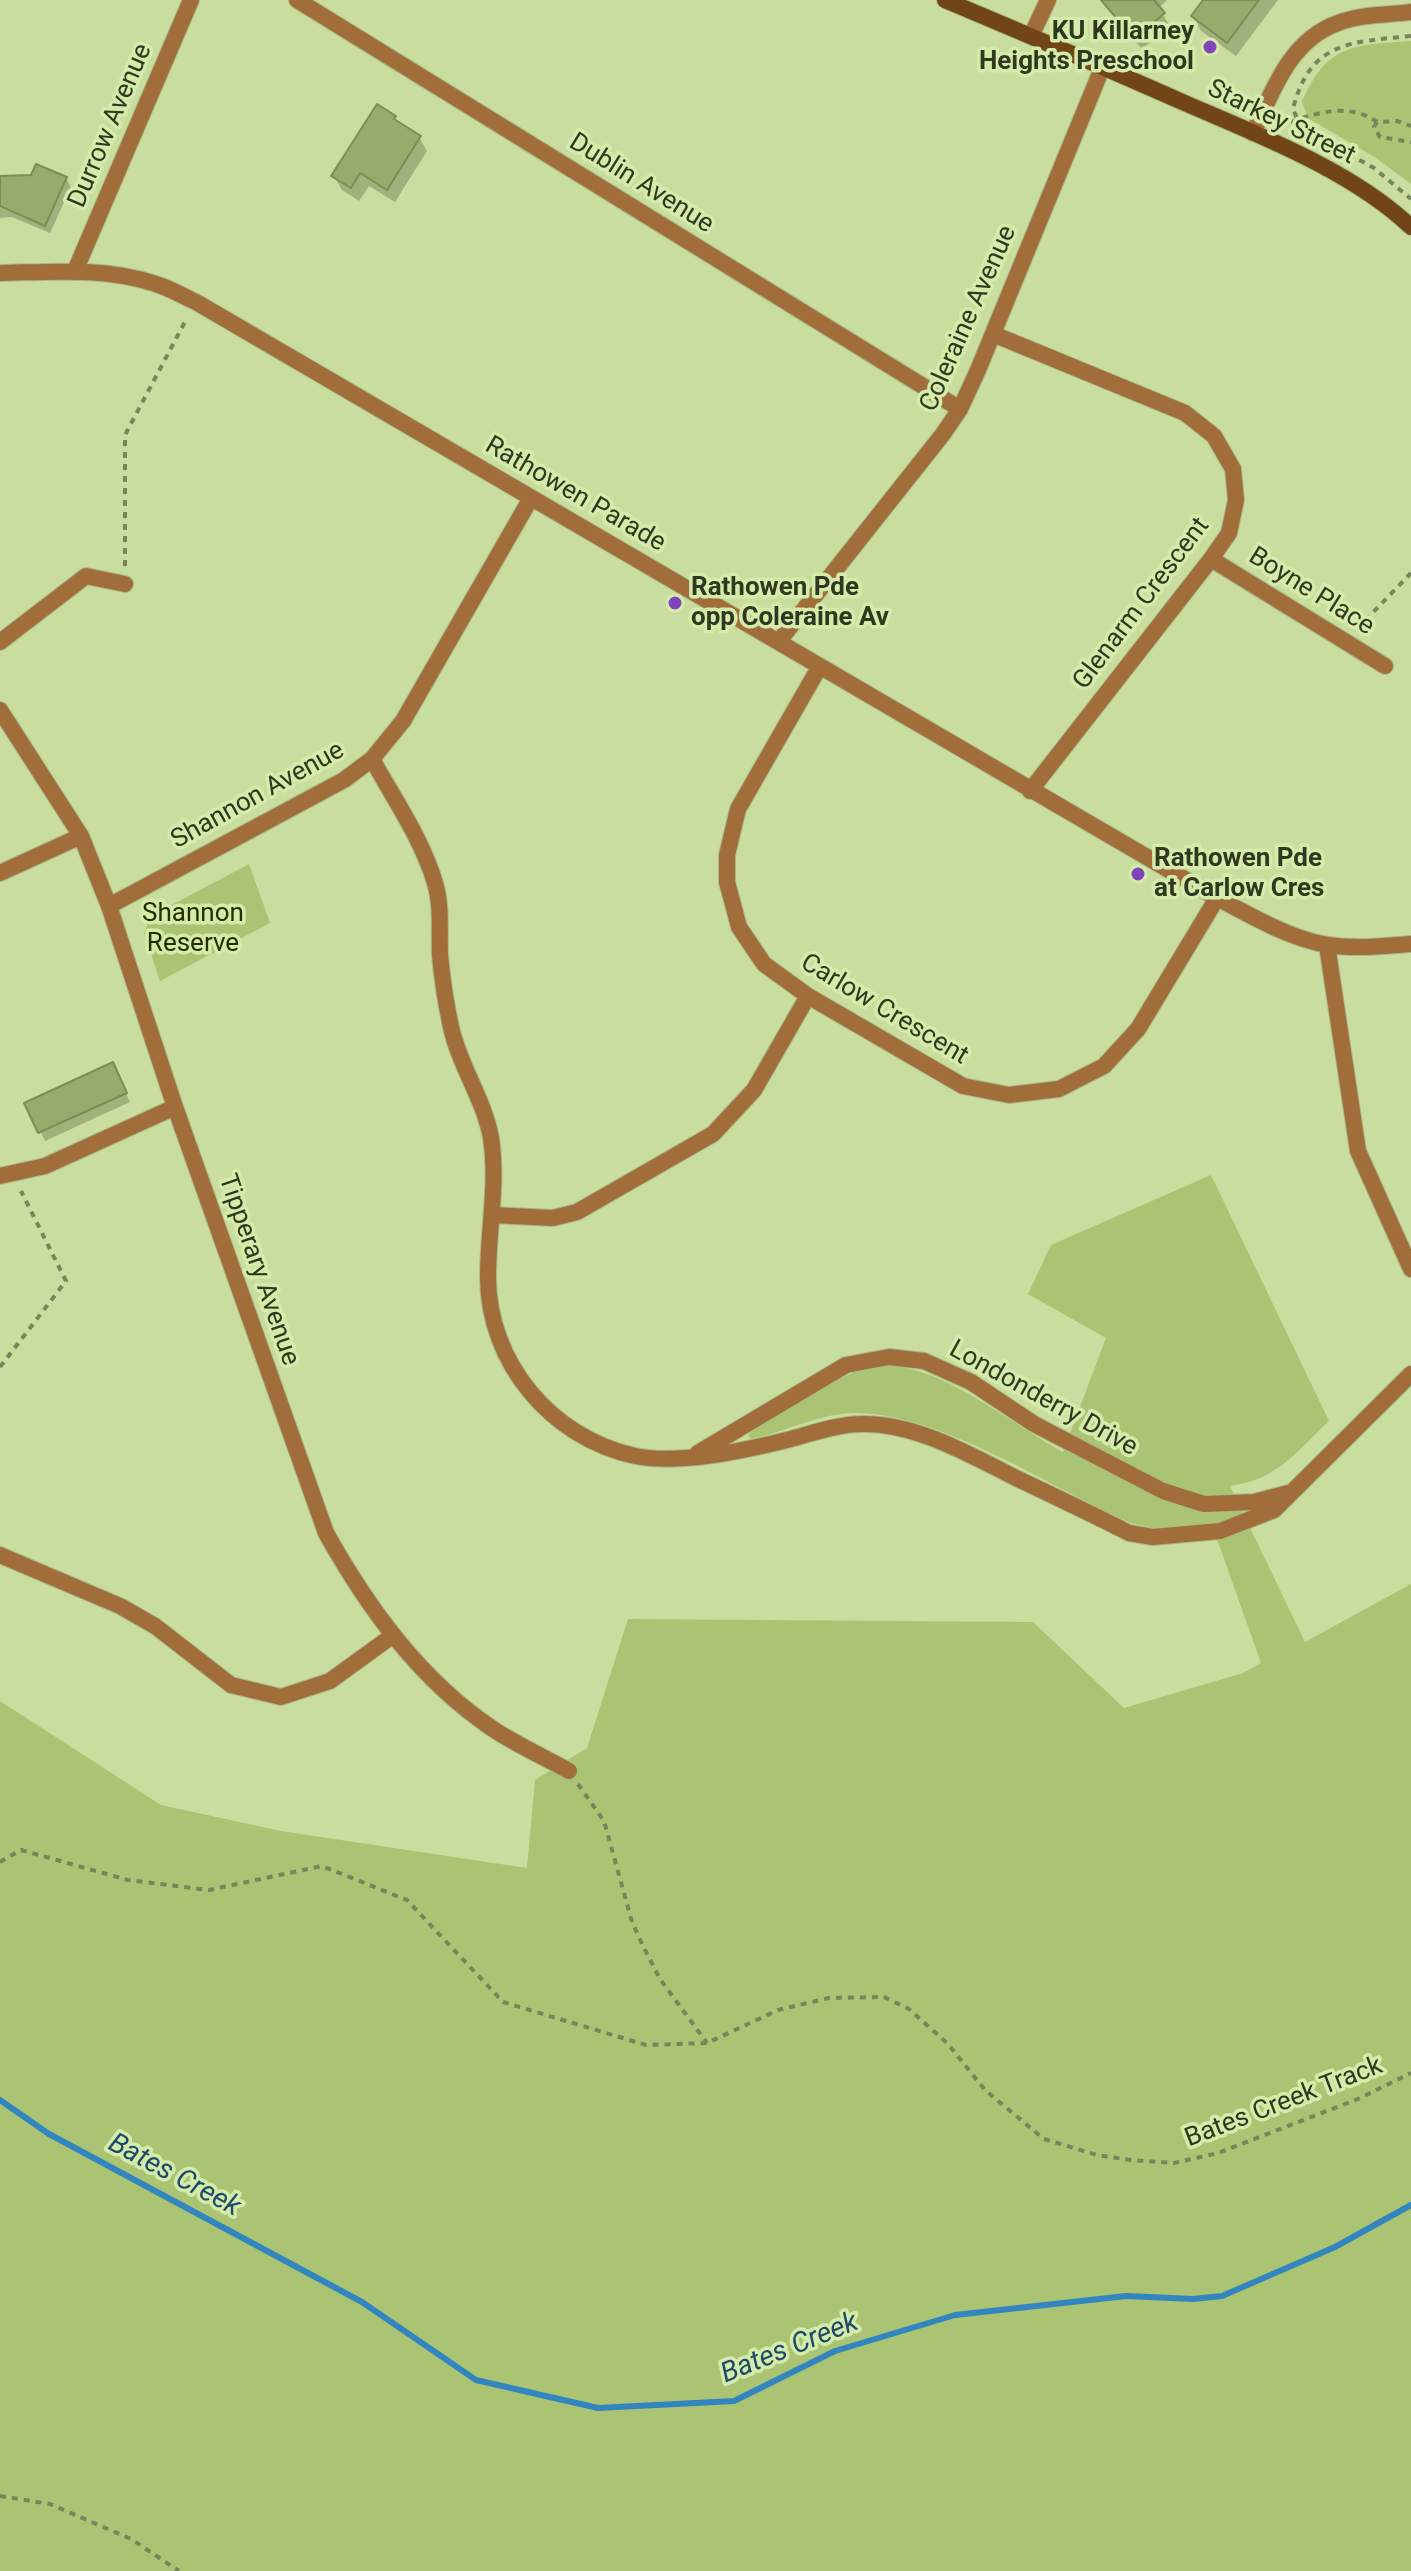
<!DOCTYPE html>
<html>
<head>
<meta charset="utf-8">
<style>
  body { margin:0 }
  canvas { display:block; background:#c8dd9e }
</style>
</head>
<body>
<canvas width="1411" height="2571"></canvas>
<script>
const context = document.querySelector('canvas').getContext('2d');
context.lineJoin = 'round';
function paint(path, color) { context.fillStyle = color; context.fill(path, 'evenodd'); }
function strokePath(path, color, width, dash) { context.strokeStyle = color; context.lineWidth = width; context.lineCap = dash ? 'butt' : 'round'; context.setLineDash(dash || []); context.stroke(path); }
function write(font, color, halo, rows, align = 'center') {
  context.font = font + ' Roboto,sans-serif'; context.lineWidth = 7; context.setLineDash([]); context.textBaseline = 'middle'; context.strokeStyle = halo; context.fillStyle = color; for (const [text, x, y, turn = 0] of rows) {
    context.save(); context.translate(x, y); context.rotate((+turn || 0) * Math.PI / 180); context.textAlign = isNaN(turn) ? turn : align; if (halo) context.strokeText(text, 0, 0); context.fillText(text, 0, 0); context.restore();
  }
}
paint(new Path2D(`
  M1411 41V184L1376 158 1308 118 1302 102C1327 44 1353 45 1411 41Z
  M249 864 270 923 160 981 144 933 151 916Z
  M1211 1175 1329 1421C1307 1442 1285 1469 1255 1480 1247 1483 1238 1484 1230 1486L1305 1642 1411 1584V2571H0V1701L161 1805 281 1831 527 1868 535 1780 587 1748 628 1619 1033 1622 1124 1708 1243 1673 1261 1663 1212 1525 1154 1528 1131 1523C1050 1488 945 1415 858 1413 822 1412 786 1432 751 1439L748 1435C767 1418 788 1409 810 1396 833 1383 861 1364 889 1366 946 1368 1013 1425 1063 1452L1106 1338 1028 1294 1051 1245Z`), '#aac473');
paint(new Path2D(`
  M1111 0H1167L1159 8 1170 26 1142 49 1114 16 1107 4Z
  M1205 0H1278L1236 56 1201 31 1193 16Z
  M394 117 399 124 419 137 427 151 395 202 369 186 359 201 342 190 334 176Z
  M32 177 66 178 71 187 50 233 12 217 0 218V179Z
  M117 1074 130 1102 45 1141 27 1104Z`), '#0003');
strokePath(new Path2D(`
  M0 2100 49 2134 362 2302 476 2380 598 2408 734 2401 835 2351 955 2315 1126 2296 1193 2299 1222 2296 1335 2247 1411 2205`), '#3285bf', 6);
const building = new Path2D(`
  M1101 0H1154L1165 13 1134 39Z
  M1203 0H1259L1227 43 1191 16Z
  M377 104 396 116 394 119 421 136 387 190 360 173 351 188 331 176Z
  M36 164 67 177 45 226 0 206V176L31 175Z
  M113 1062 127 1093 38 1133 24 1103Z`);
paint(building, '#97ab6d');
strokePath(building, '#7b8f52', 2);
const street = new Path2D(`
  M297 0 960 409
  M1031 36 1048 0
  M1253 133C1273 90 1290 40 1338 23 1360 14 1387 15 1411 12
  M75 271 191 0
  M0 273C51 272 106 267 156 284 169 288 183 296 196 302L1217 898C1252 916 1290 939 1328 945 1355 949 1384 946 1411 944
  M993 334 1185 413 1214 436 1233 469 1236 500 1229 533 1211 559 1030 791
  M1211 559 1385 666
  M779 641 943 434 960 409 978 370 1103 66
  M0 642 86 576 125 584
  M820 666 738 809 727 855V882L739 927 764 964 808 996 963 1086 1009 1095 1059 1089 1104 1066 1138 1029 1217 898
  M0 710 81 836 109 906 175 1107 326 1533C368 1608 420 1680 493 1729 517 1745 544 1757 569 1771
  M372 759C394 799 422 839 435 883 442 906 439 931 440 955 442 978 446 1004 451 1027 459 1065 484 1099 491 1138 498 1184 488 1231 488 1277 488 1362 551 1438 635 1456 680 1465 747 1450 791 1439 813 1433 839 1424 862 1424 916 1423 970 1455 1016 1478 1054 1496 1092 1514 1129 1533L1153 1537 1220 1531 1274 1510 1411 1374
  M0 873 81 836
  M109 906 344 780 372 759 403 721 531 498
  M1327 945 1358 1151 1411 1269
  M0 1176 45 1166 175 1107
  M492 1215 553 1218 577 1212 713 1134 754 1090 808 996
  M698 1453 846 1365 889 1357 924 1361 971 1382 1034 1424 1163 1491 1204 1504 1254 1502 1292 1492
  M0 1555 120 1606 155 1626 231 1685 281 1697 330 1681 392 1636`);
const secondary = new Path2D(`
  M945 0C1026 34 1106 68 1187 104 1261 136 1352 171 1411 227`);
strokePath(street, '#aabc85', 18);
strokePath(secondary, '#aabc85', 18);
strokePath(new Path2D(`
  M1411 36C1351 42 1310 41 1293 109L1301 128 1374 168 1411 199
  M1291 122C1318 112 1351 103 1377 122L1397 121 1411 126
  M1377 122 1374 127 1380 137 1411 142
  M125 566V435L187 318
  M1357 629 1411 573
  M0 1367 66 1281 21 1191
  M578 1784 604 1821 632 1922 644 1948 660 1979 707 2043
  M0 1862 21 1850 128 1880 209 1890 322 1866 407 1900 503 2002 646 2045 707 2043 778 2010 829 1998 884 1997 909 2009 948 2044 985 2090 1044 2139 1097 2155 1130 2160 1174 2163 1218 2153 1358 2099 1411 2073
  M0 2496 50 2504 131 2539 179 2571`), '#77855a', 4, [6, 6]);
strokePath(street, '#a16e3b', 16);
strokePath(secondary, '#714516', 16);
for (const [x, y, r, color] of [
  [1210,47,8,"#8045bb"],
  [675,603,8,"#8045bb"],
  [1138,874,8,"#8045bb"]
]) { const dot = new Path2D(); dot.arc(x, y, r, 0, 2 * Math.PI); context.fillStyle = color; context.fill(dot); strokePath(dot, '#d4ebaa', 3); }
write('bold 26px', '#30391f', '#d4ebaa', [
  ["KU Killarney",1194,32,"right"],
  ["Heights Preschool",1194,62,"right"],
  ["Rathowen Pde",691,588],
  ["opp Coleraine Av",691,618],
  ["Rathowen Pde",1154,859],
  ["at Carlow Cres",1154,889]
], 'left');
write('26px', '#30391f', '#d4ebaa', [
  ["Starkey Street",1281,123,26],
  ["Durrow Avenue",111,126,-67],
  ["Dublin Avenue",641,184,32],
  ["Coleraine Avenue",969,319,-66],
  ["Rathowen Parade",575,495,30],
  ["Boyne Place",1311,592,32],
  ["Glenarm Crescent",1142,604,-53],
  ["Shannon Avenue",258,796,-29],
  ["Carlow Crescent",884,1010,31],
  ["Tipperary Avenue",258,1270,71],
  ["Londonderry Drive",1043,1399,29],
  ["Bates Creek Track",1284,2103,-21]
]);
write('26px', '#232f00', '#d4ebaa', [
  ["Shannon",193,914],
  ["Reserve",193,944]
]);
write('italic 28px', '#1e4969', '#d4ebaa', [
  ["Bates Creek",174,2176,28],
  ["Bates Creek",790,2349,-22]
]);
</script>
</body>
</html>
